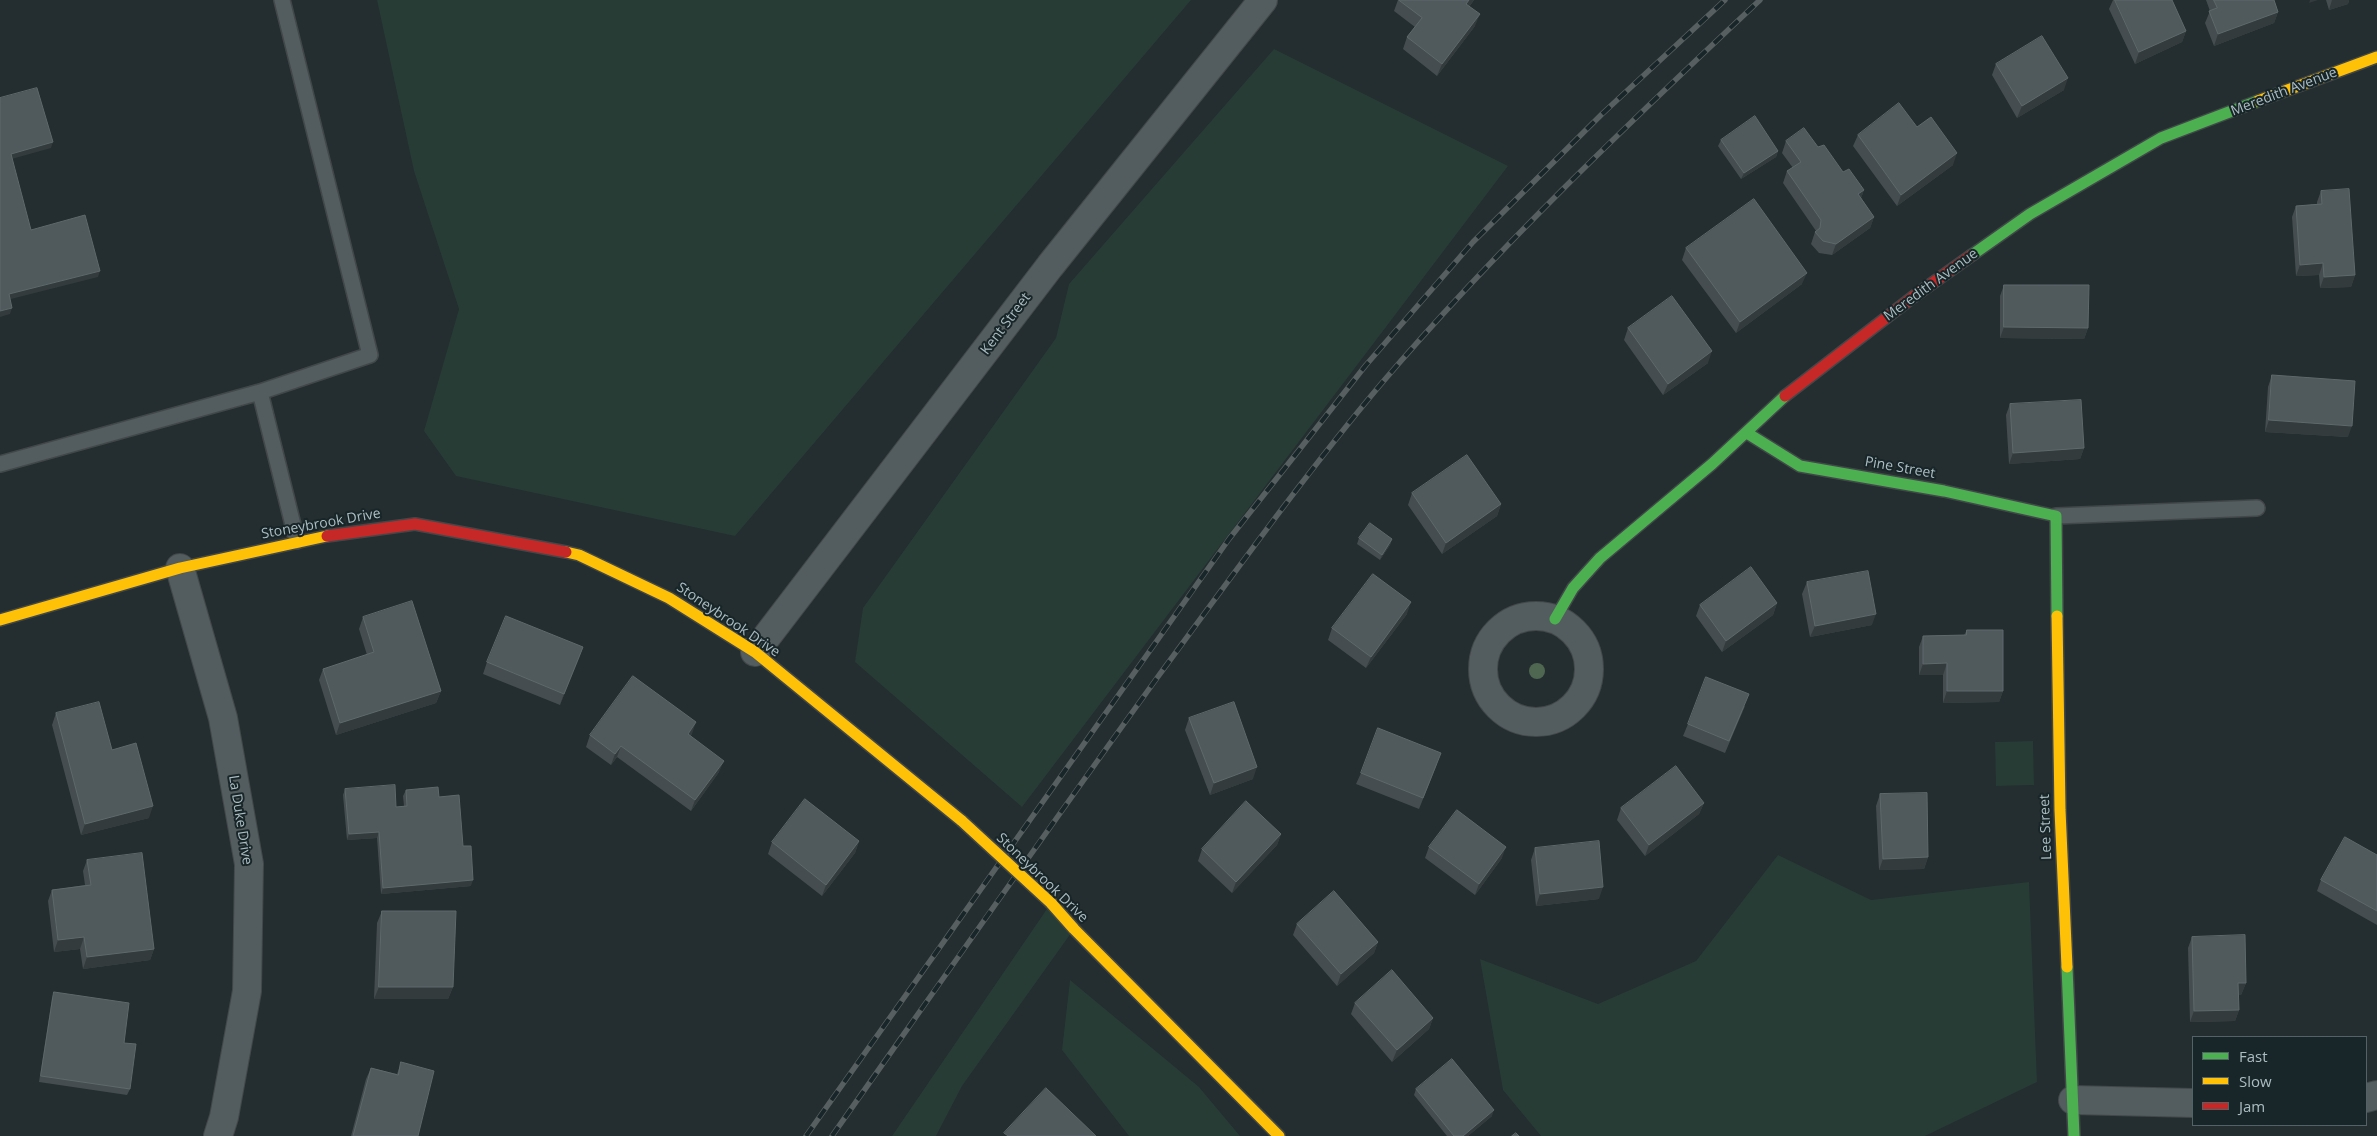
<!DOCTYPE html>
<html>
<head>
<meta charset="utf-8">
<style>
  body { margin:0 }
  #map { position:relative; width:2377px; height:1136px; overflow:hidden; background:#242d2f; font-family:"Open Sans",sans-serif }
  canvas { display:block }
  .legend { position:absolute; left:2192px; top:1036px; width:175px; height:90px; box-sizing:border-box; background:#182629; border:1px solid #536266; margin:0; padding:6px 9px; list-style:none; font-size:15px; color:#acbdc2 }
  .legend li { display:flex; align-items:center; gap:10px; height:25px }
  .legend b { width:25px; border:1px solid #536266 }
</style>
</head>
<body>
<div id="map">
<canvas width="2377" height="1136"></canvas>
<ul class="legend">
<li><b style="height:6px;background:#4caf50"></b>Fast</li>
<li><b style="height:6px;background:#ffc107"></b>Slow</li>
<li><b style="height:6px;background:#c62828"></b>Jam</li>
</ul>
</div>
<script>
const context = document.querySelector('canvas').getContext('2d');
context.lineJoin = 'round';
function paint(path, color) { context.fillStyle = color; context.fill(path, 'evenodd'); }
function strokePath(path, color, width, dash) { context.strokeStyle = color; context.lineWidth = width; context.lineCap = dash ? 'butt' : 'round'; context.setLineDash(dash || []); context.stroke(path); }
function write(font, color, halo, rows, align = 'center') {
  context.font = font + ' "Open Sans",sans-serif'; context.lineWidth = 4; context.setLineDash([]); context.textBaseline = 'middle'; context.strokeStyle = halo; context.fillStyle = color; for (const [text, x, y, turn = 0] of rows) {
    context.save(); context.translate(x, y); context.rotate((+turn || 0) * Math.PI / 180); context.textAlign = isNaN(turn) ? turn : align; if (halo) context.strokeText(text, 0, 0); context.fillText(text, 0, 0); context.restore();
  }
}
paint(new Path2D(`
  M377 0H1191L735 536 456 476 424 431 459 309 414 171Z
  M1274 49 1508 166 1022 807 855 662 863 608 1056 338 1069 284Z
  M2033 741 2034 785 1996 786 1995 742Z
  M1778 855 1871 900 2029 882 2037 1082 1925 1136H1541L1503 1090 1480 959 1598 1004 1696 961Z
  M1051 903 1074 929 962 1086 936 1136H892Z
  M1070 980 1199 1087 1240 1136H1129L1062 1050Z`), '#273c34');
const lane = new Path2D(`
  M260 392 297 541
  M0 464 260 392 370 355 282 0
  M2056 516 2257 508`);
const street = new Path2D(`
  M180 568 223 718 249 864 247 991 224 1117 218 1136
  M1483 669a53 53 0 1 1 106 0a53 53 0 1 1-106 0Z
  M755 652 1050 266 1263 0
  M2366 1098 2377 1095
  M2073 1100 2193 1103`);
const fast = new Path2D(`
  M1972 255 2030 214 2161 138 2258 101
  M1747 433 1800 466 1944 491 2056 516 2057 616
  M1555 619 1573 588 1600 558 1712 464 1785 396
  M2067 967 2074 1136`);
const slow = new Path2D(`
  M2258 101 2377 57
  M566 552 579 555 669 598 755 652 962 821
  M2057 616 2060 810 2067 967
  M0 620 180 568 327 536
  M1051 903 1074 929 1279 1136`);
const jam = new Path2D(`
  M1785 396 1913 297 1972 255
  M327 536 415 524 566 552`);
strokePath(lane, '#42484a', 18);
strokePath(street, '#42484a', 30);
strokePath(fast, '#42484a', 14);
strokePath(slow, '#42484a', 14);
strokePath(jam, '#42484a', 14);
strokePath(lane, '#535c5e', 15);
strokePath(street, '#535c5e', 28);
strokePath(fast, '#4caf50', 11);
strokePath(slow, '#ffc107', 11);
strokePath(jam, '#c62828', 11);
const rail = new Path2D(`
  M806 1136 1229 539 1366 365 1473 242 1602 114 1725 0
  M832 1136C940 983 1047 830 1157 678 1230 579 1302 478 1381 384 1498 247 1629 123 1760 0`);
strokePath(rail, '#575f61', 5.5);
strokePath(rail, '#182629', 4, [11]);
const slowBridge = new Path2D(`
  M962 821 1051 903`);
strokePath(slowBridge, '#42484a', 14, []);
strokePath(slowBridge, '#ffc107', 11);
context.fillStyle = '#4f6751';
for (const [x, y] of [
  [1537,671]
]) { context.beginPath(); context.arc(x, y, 8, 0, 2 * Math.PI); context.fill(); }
paint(new Path2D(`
  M1398 0H1474L1469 7 1475 26 1437 76 1403 49 1407 37 1415 27 1394 11Z
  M2113 0H2172L2186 31 2182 42 2135 64 2109 9Z
  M2206 0H2274L2278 12 2274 23 2214 46 2205 23 2210 11Z
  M2326 0H2349L2348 4 2329 10Z
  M1996 64 2064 90 2017 118 1992 75Z
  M1917 127 1953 165 1897 206 1853 146 1858 135Z
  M1721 140 1778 151 1776 157 1741 179 1718 146Z
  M1786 141 1818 147 1843 172 1864 190 1861 198 1874 217 1870 228 1832 255 1819 253 1811 244 1815 232 1816 231 1783 183 1787 171 1793 168 1782 153Z
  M2321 191 2355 275 2351 287 2320 288 2319 275 2296 276 2292 217 2296 206 2317 204V202Z
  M1686 248 1802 284 1736 333 1682 260Z
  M2004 285 2088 328 2084 339 2000 338V296Z
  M1628 328 1708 363 1663 395 1624 340Z
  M2272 375 2348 437 2265 432 2268 387Z
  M2010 404 2084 448 2080 459 2009 464 2006 415Z
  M1412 493 1501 504 1497 516 1442 554 1408 505Z
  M1359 538 1392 539 1390 545 1380 560 1357 544Z
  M1807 582 1872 625 1810 637 1802 594Z
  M1777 603 1773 615 1722 652 1696 616 1700 605Z
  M1407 614 1366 668 1328 640 1332 628Z
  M363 617 441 691 436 703 336 735 319 680 323 669 367 655 359 629Z
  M1967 630 2003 691 1999 702 1943 703V675H1919V647L1923 636 1964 635Z
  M583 647 560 705 483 674 487 662Z
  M1745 706 1725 753 1683 736 1688 724Z
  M56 713 112 750 149 818 81 835 52 725Z
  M1189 718 1253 779 1210 795 1185 730Z
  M692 734 690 736 719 772 691 811 617 757 611 765 586 747 590 735Z
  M1437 764 1419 809 1356 784 1361 773Z
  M345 789 396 807 404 806 403 796 406 790 439 797 463 846 471 886 381 894 377 838 347 840 343 795Z
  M1880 794 1928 857 1924 869 1879 870 1876 806Z
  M1704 803 1699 814 1645 856 1617 820 1621 808Z
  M1281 834 1277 845 1232 893 1198 861 1202 849Z
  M859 841 855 853 822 896 768 854 772 842Z
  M1429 847 1502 858 1475 895 1425 858Z
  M1535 848 1599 899 1536 906 1531 860Z
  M2377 855V925L2317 891 2321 880Z
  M87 860 154 949 150 960 83 969 80 949 54 952 48 901 52 890 85 885 83 871Z
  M382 911 453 987 448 999H374L377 923Z
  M1297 924 1378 942 1374 953 1337 986 1293 935Z
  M2192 937 2246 983 2241 995H2238L2239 1010 2235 1021 2190 1022 2188 948Z
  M54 992 124 1043 130 1089 127 1095 39 1082 52 998Z
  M1355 1003 1433 1018 1429 1029 1392 1062 1351 1014Z
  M401 1062 418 1136H351L366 1079 371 1068 397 1074Z
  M1416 1089 1492 1116 1468 1136H1447L1414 1095Z`), '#454d50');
paint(new Path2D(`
  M1469 0H1474L1462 16 1466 4Z
  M2310 0H2318L2309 3Z
  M2332 0H2349L2348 4 2329 10Z
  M2278 12 2274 23 2214 46 2218 34Z
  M1480 14 1475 26 1437 76 1442 64Z
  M2186 31 2182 42 2135 64 2139 52Z
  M2068 78 2064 90 2017 118 2022 106Z
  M53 142 51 148 8 160 11 154Z
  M1778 151 1776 157 1741 179 1744 173Z
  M1957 153 1953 165 1897 206 1901 195Z
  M1864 190 1860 201 1858 194Z
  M1874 217 1870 228 1832 255 1836 244Z
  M2323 263 2319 275 2296 276 2300 265Z
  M100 271 98 277 7 300 9 294Z
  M1807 273 1802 284 1736 333 1740 322Z
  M2355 275 2351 287 2320 288 2324 277Z
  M12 308 10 314 0 317V311Z
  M2004 327 2088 328 2084 339 2000 338Z
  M1712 351 1708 363 1663 395 1668 384Z
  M2269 420 2352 426 2348 437 2265 432Z
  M2084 448 2080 459 2009 464 2013 453Z
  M1501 504 1497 516 1442 554 1446 543Z
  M1392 539 1390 545 1380 560 1382 555Z
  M1411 602 1407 614 1366 668 1371 657Z
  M1777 603 1773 615 1722 652 1726 641Z
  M1876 614 1872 625 1810 637 1815 626Z
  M583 647 579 659 560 705 564 694Z
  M1947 663 1943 675H1919L1923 664Z
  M441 691 436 703 336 735 340 723Z
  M1947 691H2003L1999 702 1943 703Z
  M696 722 692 734 684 745 688 734Z
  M621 746 617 757 611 765 615 754Z
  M724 761 719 772 691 811 695 800Z
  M1257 767 1253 779 1210 795 1214 783Z
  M1704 803 1699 814 1645 856 1649 845Z
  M153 806 149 818 81 835 85 824Z
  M379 832 377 838 347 840 349 834Z
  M1281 834 1277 845 1232 893 1236 882Z
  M859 841 855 853 822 896 826 885Z
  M1506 847 1502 858 1475 895 1479 884Z
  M1928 857 1924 869 1879 870 1883 859Z
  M473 880 471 886 381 894 383 888Z
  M1603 887 1599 899 1536 906 1540 894Z
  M84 937 80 949 54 952 58 940Z
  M1378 942 1374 953 1337 986 1341 974Z
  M154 949 150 960 83 969 87 957Z
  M2238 983H2246L2241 995H2234Z
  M379 987H453L448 999H374Z
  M2239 1010 2235 1021 2190 1022 2194 1011Z
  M1433 1018 1429 1029 1392 1062 1397 1050Z
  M1494 1110 1492 1116 1468 1136H1463Z`), '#333b3d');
const building = new Path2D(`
  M1399 0H1469L1466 4 1480 14 1442 64 1407 37 1422 18Z
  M2115 0H2172L2186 31 2139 52Z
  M2214 0H2274L2278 12 2218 34 2209 11 2217 8Z
  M2042 36 2068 78 2022 106 1996 64Z
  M37 88 53 142 11 154 31 230 85 215 100 271 9 294 12 308 0 311V98Z
  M1899 103 1917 127 1931 117 1957 153 1901 195 1858 135Z
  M1755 116 1778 151 1744 173 1721 140Z
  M1804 128 1818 147 1824 145 1843 172 1849 169 1864 190 1858 194 1874 217 1836 244 1823 241 1815 232 1820 228 1821 220 1787 171 1801 162 1786 141Z
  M2349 189 2355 275 2324 277 2323 263 2300 265 2296 206 2322 204 2321 191Z
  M1754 199 1807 273 1740 322 1686 248Z
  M2004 285H2089L2088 328 2004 327Z
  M1672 296 1712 351 1668 384 1628 328Z
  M2272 375 2355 381 2352 426 2269 420Z
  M2081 400 2084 448 2013 453 2010 404Z
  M1467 455 1501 504 1446 543 1412 493Z
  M1370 523 1392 539 1382 555 1359 538Z
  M1751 567 1777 603 1726 641 1700 605Z
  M1868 571 1876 614 1815 626 1807 582Z
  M1373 574 1411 602 1371 657 1332 628Z
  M412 601 441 691 340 723 323 669 374 652 363 617Z
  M506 616 583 647 564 694 487 662Z
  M1967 630H2003V691H1947V663L1923 664V636L1966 635Z
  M633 676 696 722 688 734 724 761 695 800 621 746 615 754 590 735Z
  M1706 677 1749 694 1729 741 1688 724Z
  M99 702 112 750 136 743 153 806 85 824 56 713Z
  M1234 702 1257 767 1214 783 1189 718Z
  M1378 728 1441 753 1423 798 1361 773Z
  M1676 766 1704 803 1649 845 1621 808Z
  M395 785 396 807 407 806 406 790 438 787 439 797 459 795 463 846H471L473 880 383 888 379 832 349 834 345 789Z
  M1927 793 1928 857 1883 859 1880 794Z
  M805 799 859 841 826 885 772 842Z
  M1246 801 1281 834 1236 882 1202 849Z
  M1457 810 1506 847 1479 884 1429 847Z
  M2345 837 2377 855V911L2321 880Z
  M1599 841 1603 887 1540 894 1535 848Z
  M142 853 154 949 87 957 84 937 58 940 52 890 91 885 87 860Z
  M1334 891 1378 942 1341 974 1297 924Z
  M382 911H456L453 987H379Z
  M2245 935 2246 983H2238L2239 1010 2194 1011 2192 937Z
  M1392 970 1433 1018 1397 1050 1355 1003Z
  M54 992 129 1003 124 1043 136 1044 130 1089 41 1076Z
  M1452 1059 1494 1110 1463 1136H1454L1416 1089Z
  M401 1062 434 1071 418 1136H353L371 1068 398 1075Z
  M1046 1088 1096 1136H1008L1004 1133Z
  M1516 1133 1519 1136H1512Z`);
paint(building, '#50595c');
strokePath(building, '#5e696c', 1);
write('14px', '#acbdc2', '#182629', [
  ["Meredith Avenue",2284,92,-21],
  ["Meredith Avenue",1931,285,-36],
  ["Kent Street",1006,324,-53],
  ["Pine Street",1900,468,10],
  ["Stoneybrook Drive",321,524,-10],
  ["Stoneybrook Drive",728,620,34],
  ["La Duke Drive",240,820,81],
  ["Lee Street",2046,827,-92],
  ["Stoneybrook Drive",1042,878,44]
]);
</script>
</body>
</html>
